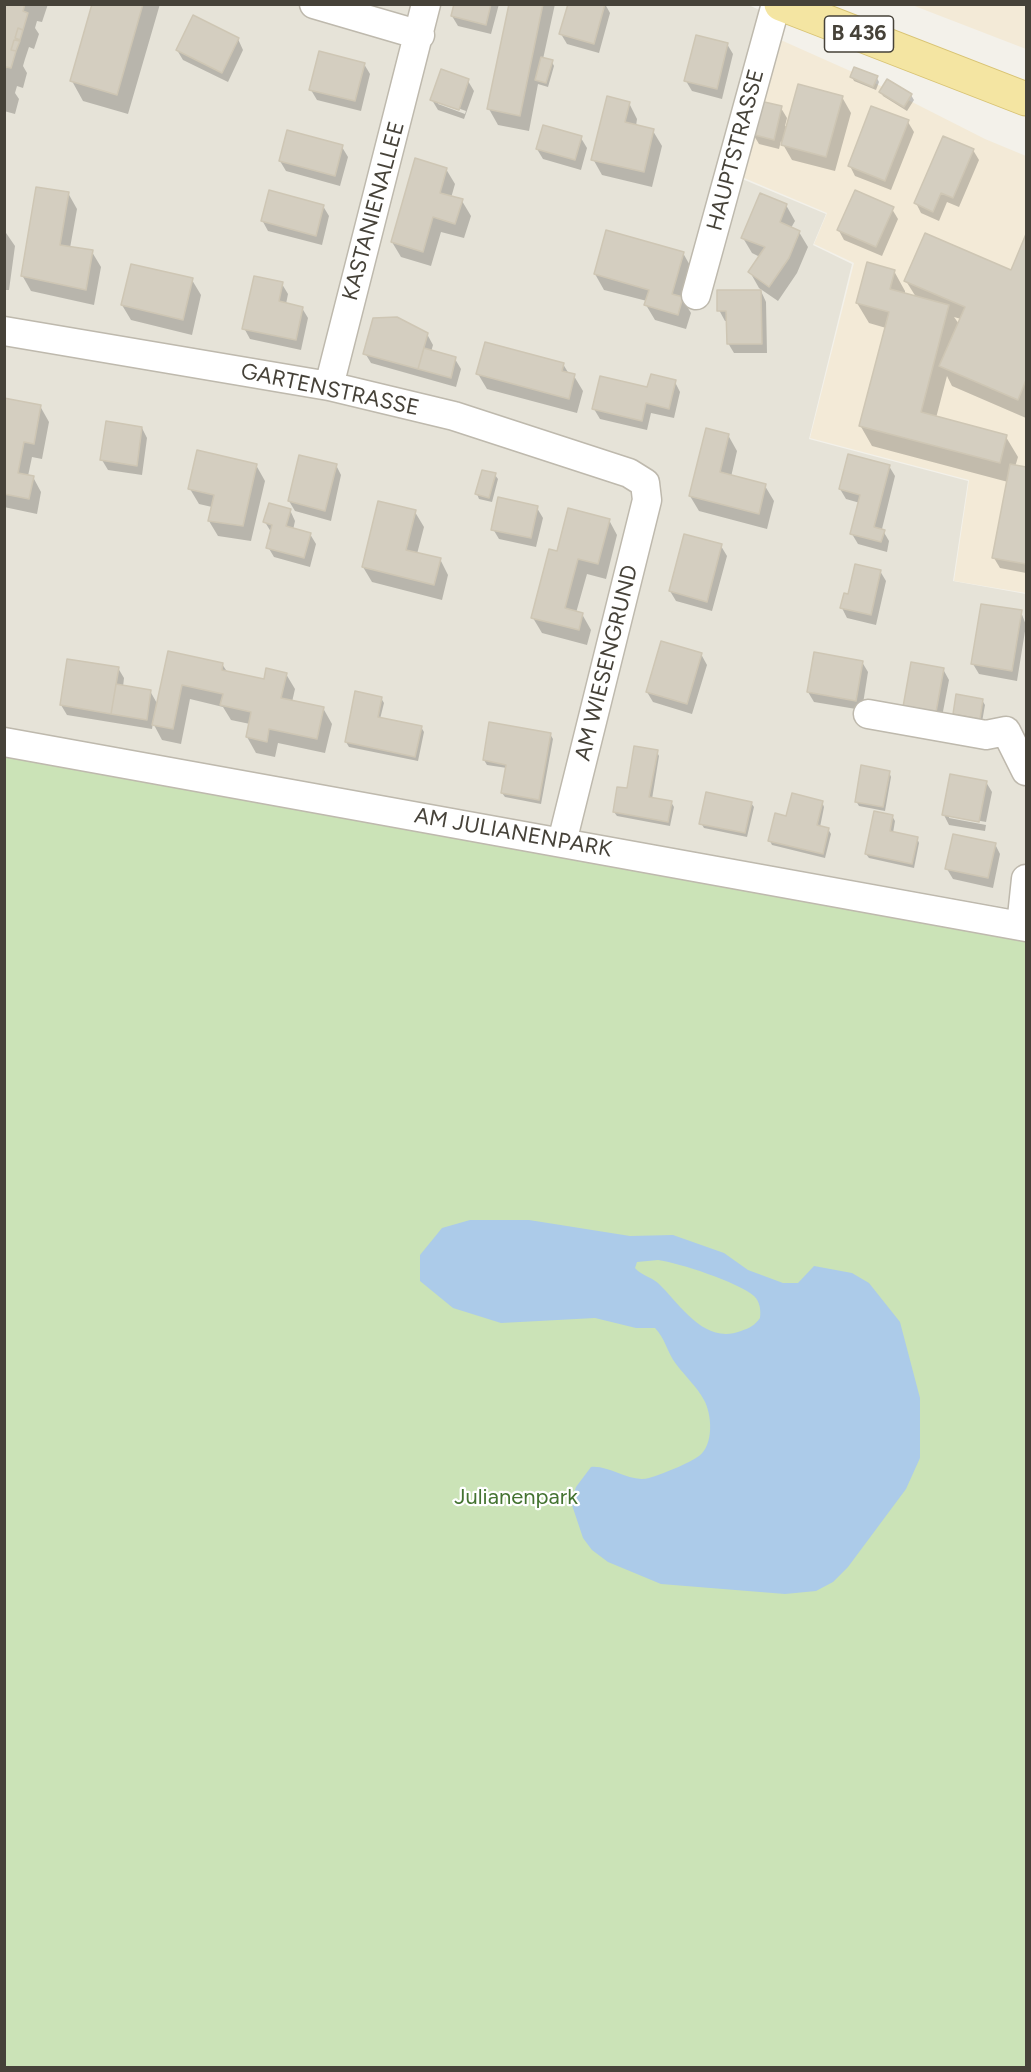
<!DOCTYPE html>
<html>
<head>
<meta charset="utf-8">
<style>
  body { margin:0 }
  #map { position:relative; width:1031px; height:2072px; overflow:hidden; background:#f3f1ea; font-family:Figtree,sans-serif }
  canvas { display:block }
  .frame { position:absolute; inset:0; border:6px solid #464239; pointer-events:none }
</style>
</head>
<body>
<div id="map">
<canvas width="1031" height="2072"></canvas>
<div class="frame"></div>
</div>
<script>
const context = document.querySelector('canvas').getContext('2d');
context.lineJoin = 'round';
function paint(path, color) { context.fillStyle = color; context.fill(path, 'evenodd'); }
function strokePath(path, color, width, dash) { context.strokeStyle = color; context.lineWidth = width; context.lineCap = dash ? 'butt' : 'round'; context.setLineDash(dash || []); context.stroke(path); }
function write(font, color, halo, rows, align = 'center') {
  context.font = font + ' Figtree,sans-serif'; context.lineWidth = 4.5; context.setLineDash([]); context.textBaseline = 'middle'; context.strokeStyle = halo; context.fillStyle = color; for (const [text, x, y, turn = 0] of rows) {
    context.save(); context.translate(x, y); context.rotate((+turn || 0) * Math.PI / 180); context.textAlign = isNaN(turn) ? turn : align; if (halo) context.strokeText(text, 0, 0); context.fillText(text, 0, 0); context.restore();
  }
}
paint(new Path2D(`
  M746 4 778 18 735 176 826 214 813 245 852 264 809 439 968 481 953 581 1026 594V911L5 729 4 5Z`), '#e6e3d8');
paint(new Path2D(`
  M912 5H1026V49Z
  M774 37 857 74 985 139 1026 156V593L954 581 969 480 810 438 854 263 814 244 827 213 737 175Z`), '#f3ead7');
paint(new Path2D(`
  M4 748 1026 928V2067H5Z`), '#cbe3b7');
paint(new Path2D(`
  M470 1220H529L630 1236 673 1235 724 1253 748 1270 783 1283H798L814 1266 852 1273 869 1283 900 1322 920 1398V1458L906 1489 848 1567 833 1582 816 1591 785 1594 661 1584 608 1562 592 1550 583 1538 571 1502 576 1487 591 1467C610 1465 629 1483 649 1478 660 1475 690 1463 699 1456 714 1445 712 1414 704 1400 697 1387 685 1376 676 1364 667 1352 665 1338 655 1328H636L595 1318 501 1323 453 1308 420 1281V1255L442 1228ZM658 1260C679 1263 738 1282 754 1296 760 1302 761 1310 760 1318 755 1325 750 1328 741 1331 704 1345 681 1305 658 1283 651 1277 641 1275 635 1268L637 1262Z`), '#accbe9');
paint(new Path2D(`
  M4 4H48L42 22 37 21 35 28 39 34 34 49 29 47 25 59 23 66 27 73 23 88 17 86 15 93 19 99 15 114 4 111Z
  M94 4H160L128 114 83 101 72 81Z
  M455 4H499L491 34 458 26 452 16Z
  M510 4H555L543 59 552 62 554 66 548 87 538 84 529 131 498 125 489 109Z
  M569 4H605L610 13 599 53 567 44 561 34Z
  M238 39 243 50 228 82 183 60 177 50Z
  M727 44 733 54 722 99 692 91 686 81Z
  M364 64 370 74 361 111 317 100 311 90Z
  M852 77 877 78 879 82 876 90 854 81Z
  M468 81 474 91 464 119 438 110 432 100ZM438 101 466 111 465 114 438 104Z
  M881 92 911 95 914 100 907 111 883 96Z
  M842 97 851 113 835 171 792 160 781 141 779 149 759 144 753 134 781 108 787 118 785 126 788 127Z
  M629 103 637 119 636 126 653 131 662 146 652 187 602 175 593 159Z
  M908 122 914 132 891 190 855 176 850 166Z
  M581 138 587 148 581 170 543 159 537 149Z
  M342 147 348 157 340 186 286 171 280 161Z
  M973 150 979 160 959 207 947 202 939 221 921 213 916 203Z
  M446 169 455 184 451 198 462 201 471 216 464 238 441 232 431 266 401 257 392 242Z
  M68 193 77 209 70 248 92 252 101 267 94 305 31 291 22 275Z
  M786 205 795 221 791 228 799 232 808 247 797 273 778 301 759 288 750 272 760 257 752 253 743 238Z
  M323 206 329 216 322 245 268 231 262 220Z
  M892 209 898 219 882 256 844 240 838 229Z
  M4 230 15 246 9 290H4Z
  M1026 237V418L952 386 947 376 936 418 1006 437 1018 457 1015 467 1026 469V573L1000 568 994 558 1008 482 872 446 860 425 886 328 869 323 857 303 894 271 905 291V294L916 297 906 281 1012 272ZM954 317 961 319 959 324Z
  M683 253 692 269 683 300 691 313 686 329 655 320 646 305 647 301 604 290 595 274Z
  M192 280 201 295 192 335 131 320 122 305Z
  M282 284 288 294 286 304 302 308 308 318 301 350 250 339 244 328Z
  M761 291 766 302 767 353H734L728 343V321H725L719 310Z
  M427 334 433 345 431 352 455 359 461 369 456 387 371 363 365 353Z
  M563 364 569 374 574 376 583 391 577 413 487 389 478 374Z
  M675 382 680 392 674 418 651 413 647 430 600 419 594 409Z
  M5 399 40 406 49 422 42 459 32 457 28 476 33 477 41 492 37 514 4 507Z
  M142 428 147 438 142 475 108 470 102 460Z
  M728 435 737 451 731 477 765 486 774 501 767 529 699 511 690 496Z
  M256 465 265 481 251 541 218 536 209 521 212 507 199 504 190 489Z
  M336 465 341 475 331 521 295 511 289 501Z
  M889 466 895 476 882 529 889 541 887 552 858 544 852 534 860 503 846 499 840 489Z
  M495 475 498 479 492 502 479 499 477 494Z
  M537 508 543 518 536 547 499 539 493 529Z
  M290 510 295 521 293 530 310 534 316 544 310 567 274 557 268 547 271 532 265 522Z
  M415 512 424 527 417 554 440 559 448 575 442 600 372 582 363 567Z
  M609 520 617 535 606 579 587 574 576 613 582 614 591 630 587 645 542 633 533 618 558 553Z
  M721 546 727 556 712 611 676 601 670 591Z
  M880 571 886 581 876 625 847 618 842 608 849 596Z
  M1021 612 1026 625 1017 681 979 674 973 664Z
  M169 653 222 664 228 673 265 681 286 674 295 689 292 702 323 708 332 724 325 753 278 743 275 757 256 753 247 737 250 724 231 720 223 707 190 699 181 744 162 740 153 723 152 729 67 715 61 705 118 668 124 678 123 687 150 691 158 705Z
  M701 654 707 665 692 714 653 702 647 692Z
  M862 662 868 672 862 710 814 702 808 692Z
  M943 669 949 680 941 722 910 716Z
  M381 698 384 703 380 719 421 727 424 732 418 761 349 747 346 742Z
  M982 700 985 705 982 722 957 718 955 713Z
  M550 734 553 739 541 804 505 797 502 793 507 768 487 765 484 760Z
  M657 752 659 756 652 799 671 802 674 807 670 826 617 816 614 812Z
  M889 772 891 777 885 811 859 806 856 801Z
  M986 782 992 792 986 822 949 815V818L986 825 985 831 949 825 944 815Z
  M822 802 824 807 820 827 828 829 831 834 825 858 772 845 770 841 788 818Z
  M751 803 754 807 747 837 704 828 701 823Z
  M892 816 895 821 893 833 917 838 919 843 914 868 869 858 866 854Z
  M995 844 1000 854 993 888 953 879 947 869Z`), '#0003');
const building = new Path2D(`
  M4 4H25L23 11 28 13 23 30 18 28 15 38 20 40H14L11 50 16 51 11 68 6 67 4 72Z
  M92 4H143L117 95 70 81Z
  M454 4H491L486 25 451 16Z
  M509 4H543L520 116 487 109Z
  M568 4H605L594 44 559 34Z
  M193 15 239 38 222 73 176 50Z
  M18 28 23 30 20 40 15 38Z
  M696 35 728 43 717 89 684 81Z
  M14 40 20 41 16 51 11 50Z
  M319 51 365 63 355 101 309 90Z
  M541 57 553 60 546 83 535 80Z
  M854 67 878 76 873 87 850 77Z
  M441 69 469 79 459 110 430 100Z
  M887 79 912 94 904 107 879 92Z
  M798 84 843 96 826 157 781 145Z
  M607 96 630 102 625 122 654 129 644 172 591 160Z
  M760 101 782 106 774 140 751 134Z
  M871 106 909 120 885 181 848 166Z
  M543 125 582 136 575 160 536 149Z
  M287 130 343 145 335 176 279 161Z
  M943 136 974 149 953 198 941 193 933 212 914 203Z
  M415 158 447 168 440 193 463 199 455 224 433 217 423 252 391 242Z
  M36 187 69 192 60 245 93 250 86 290 21 276Z
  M269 190 324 205 316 236 261 221Z
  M855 190 894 207 876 247 837 230Z
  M760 193 787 204 780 222 800 231 789 258 769 287 748 272 765 247 741 238Z
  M606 230 684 252 672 294 683 297 678 315 644 305 649 290 594 274Z
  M925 233 1011 270 1026 234V380L1018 400 939 366 965 307 904 281Z
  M867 262 895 270 890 289 949 305 921 412 1007 435 1000 463 859 426 889 312 856 303Z
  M131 264 193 278 183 320 121 305Z
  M254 276 283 282 279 301 303 307 296 340 242 329Z
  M717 290H761L762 344H727L726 311H717Z
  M397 317 428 333 418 369 363 354 373 318Z
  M485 342 564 363 562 371 575 374 569 399 476 374Z
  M424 348 456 357 451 378 418 369Z
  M651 374 676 380 669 409 646 403 642 421 592 409 600 376 647 387Z
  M4 398 41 405 34 444 24 442 18 473 34 476 29 499 4 494Z
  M106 421 142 427 137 466 100 460Z
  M706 428 729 434 720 472 766 484 759 514 689 496Z
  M197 450 257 464 243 526 208 521 214 495 188 489Z
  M848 454 890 465 874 527 885 530 881 542 850 534 860 495 839 489Z
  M299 455 337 464 325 511 288 501Z
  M1010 464 1026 467V564L992 558Z
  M482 470 496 473 489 498 475 494Z
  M498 497 538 506 531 538 491 530Z
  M378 501 416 510 406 550 441 558 434 585 362 567Z
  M269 503 291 509 286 526 311 533 304 558 266 548 272 525 263 522Z
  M568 508 610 519 598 564 578 559 565 608 583 613 579 630 531 618 549 549 557 551Z
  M684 534 722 544 707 602 669 591Z
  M855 564 881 570 871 615 840 608 844 593 848 594Z
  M981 604 1022 610 1012 671 971 664Z
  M661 641 702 653 687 704 646 692Z
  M168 651 223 663 222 670 264 679 266 668 287 673 281 698 324 707 317 739 269 729 267 742 246 737 251 712 220 705 223 694 182 685 173 729 152 725Z
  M814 652 863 661 856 701 807 692Z
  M67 659 119 667 111 714 60 705Z
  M911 662 944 668 936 712 903 707Z
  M116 684 151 690 147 720 111 714Z
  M355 691 382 697 378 717 422 726 415 757 345 742Z
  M956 694 983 699 980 719 953 714Z
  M489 722 551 733 539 800 501 793 506 765 483 760Z
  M634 746 658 750 649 797 672 801 668 822 613 812 617 787 627 788Z
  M861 765 890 771 883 807 855 802Z
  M950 774 987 781 979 822 942 815Z
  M706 792 752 802 745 833 699 824Z
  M792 793 823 801 817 825 829 828 823 854 768 841 775 813 786 816Z
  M874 811 893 815 890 831 918 837 912 864 865 854Z
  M953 834 996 843 988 878 945 869Z`);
paint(building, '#d4cec0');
strokePath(building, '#cec6b4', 1.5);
const minor = new Path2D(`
  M314 4 420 35
  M696 295 776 4
  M4 331 329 386 454 416 629 473 645 483 647 500 562 842
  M329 386 426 4
  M868 714 986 735 1006 731 1026 771
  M4 742 1026 927
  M1021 926 1026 879`);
const primary = new Path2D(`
  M781 4 1026 99`);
strokePath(minor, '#beb9ad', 31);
strokePath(primary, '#d8c373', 35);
strokePath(minor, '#fff', 28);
strokePath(primary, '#f4e5a2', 33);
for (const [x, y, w] of [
  [859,34,69]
]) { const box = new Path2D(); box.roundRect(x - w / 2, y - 18, w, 36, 4.5); context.fillStyle = '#fff'; context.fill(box); strokePath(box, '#464239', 1.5); }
write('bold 21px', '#464239', null, [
  ["B 436",859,34]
]);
write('22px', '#464239', '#fff', [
  ["HAUPTSTRASSE",736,150,-75],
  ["KASTANIENALLEE",374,211,-75],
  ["GARTENSTRASSE",330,390,12],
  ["AM WIESENGRUND",607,663,-76],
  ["AM JULIANENPARK",513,833,10]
]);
write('22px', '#447331', '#fff', [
  ["Julianenpark",516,1498]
]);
</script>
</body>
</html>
